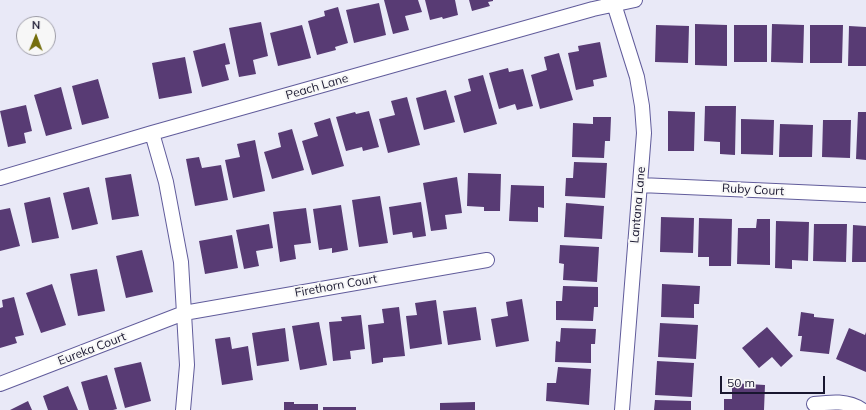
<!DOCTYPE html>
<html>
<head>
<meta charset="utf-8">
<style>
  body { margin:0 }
  #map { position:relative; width:866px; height:410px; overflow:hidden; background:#e9e9f7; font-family:Mulish,sans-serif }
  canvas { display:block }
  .north { position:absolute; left:16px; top:16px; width:40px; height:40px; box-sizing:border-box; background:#f7f7f7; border:1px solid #9e9da7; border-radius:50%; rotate:1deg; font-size:11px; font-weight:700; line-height:16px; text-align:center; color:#18162f }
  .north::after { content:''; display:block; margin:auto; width:14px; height:18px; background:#746e0d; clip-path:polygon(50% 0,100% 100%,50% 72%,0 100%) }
  .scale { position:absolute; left:720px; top:376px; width:105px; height:18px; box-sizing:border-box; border:2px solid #18162f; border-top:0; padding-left:5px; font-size:12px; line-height:14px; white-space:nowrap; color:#18162f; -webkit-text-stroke:3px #f7f7f7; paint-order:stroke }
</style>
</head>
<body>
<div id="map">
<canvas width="866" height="410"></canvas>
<div class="north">N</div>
<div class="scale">50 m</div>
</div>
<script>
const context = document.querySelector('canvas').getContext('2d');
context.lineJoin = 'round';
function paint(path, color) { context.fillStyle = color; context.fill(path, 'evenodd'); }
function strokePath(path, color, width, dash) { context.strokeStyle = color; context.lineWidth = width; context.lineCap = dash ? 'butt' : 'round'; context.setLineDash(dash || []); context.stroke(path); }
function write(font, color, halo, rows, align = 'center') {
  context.font = font + ' Mulish,sans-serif'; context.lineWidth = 4; context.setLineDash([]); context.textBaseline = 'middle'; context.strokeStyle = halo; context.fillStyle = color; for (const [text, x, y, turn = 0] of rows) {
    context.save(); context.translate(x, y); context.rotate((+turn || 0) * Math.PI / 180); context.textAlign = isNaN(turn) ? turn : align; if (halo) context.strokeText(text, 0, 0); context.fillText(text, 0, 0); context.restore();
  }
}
paint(new Path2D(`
  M384 0H418L422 12 405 16 409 30 393 34Z
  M425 0H455L458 15 443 19 442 17 430 20Z
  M469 0H493V1L488 2 490 6 472 11Z
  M379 3 386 35 354 43 346 10Z
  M338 7 348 43 335 47 336 50 317 55 308 21 325 16 324 11Z
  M261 22 268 56 253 60 256 74 239 77 229 28Z
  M695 24 727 25V66L695 65Z
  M772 24 804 25 803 63 771 62Z
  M302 25 311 58 278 66 270 33Z
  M656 25 689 26 688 63 655 62Z
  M734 25H767V62H734Z
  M810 25H843L842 63H810Z
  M849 26 866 27V66H848Z
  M600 42 607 77 593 80 594 86 576 90 568 53 579 51 578 46Z
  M225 43 230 64 225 65 229 80 202 87 193 51Z
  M559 53 573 100 540 109 531 75 547 70 544 57Z
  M185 57 192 93 159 99 152 63Z
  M508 68 509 72 523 69 533 106 517 110 515 104 499 109 489 73Z
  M483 75 497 124 464 133 454 96 471 91 468 79Z
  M98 79 109 118 82 125 72 86Z
  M61 87 72 129 46 136 34 95Z
  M446 90 455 122 424 130 416 98Z
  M407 97 420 145 388 153 379 119 395 115 391 101Z
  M26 105 32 131 24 133 26 143 8 147 0 111Z
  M705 106H736L735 155 720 154V142L704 141Z
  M369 111 379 147 363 151 362 147 346 151 336 117 355 112 356 114Z
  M668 111 695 112 694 151H668Z
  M858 112H866V160L856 159Z
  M593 117H611L610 141H605L604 158 572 157 573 123 593 124Z
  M330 118 344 166 312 175 302 141 318 136 314 123Z
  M741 119 774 120 773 155 741 154Z
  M823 120H851L850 158 822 157Z
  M780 124 813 125 812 157H779Z
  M292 129 304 170 272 179 264 152 281 147 278 133Z
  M255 140 265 191 233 198 225 160 240 157 237 144Z
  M199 157 202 168 221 165 228 200 195 206 186 159Z
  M574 162 607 163 605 198 565 196 566 178H573Z
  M468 173 501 174 500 211H484V207L467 206Z
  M131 174 139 216 112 220 105 178Z
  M457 177 462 213 445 215 447 229 431 231 423 183Z
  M511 185 544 186V208L538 207V222L509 221Z
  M89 187 98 224 72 230 63 193Z
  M380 196 388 243 359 247 352 200Z
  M50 197 59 238 32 243 24 203Z
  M421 202 426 236 413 238 412 232 393 235 389 207Z
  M566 203 604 206 602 239 564 237Z
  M341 205 348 250 332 253V248L319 250 313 209Z
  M10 208 20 246 0 251V210Z
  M306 208 311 243 294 245 296 259 280 262 273 212Z
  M661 217 694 218 693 253 660 252Z
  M699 218 732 219 731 266H709V257H698Z
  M757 219H770V265L737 264 738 228H756Z
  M776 221 809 222 808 261 792 260V269L775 268Z
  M269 224 273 248 256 251 259 266 244 269 236 230Z
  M814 224H847L846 262 813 261Z
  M853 225 866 226V262H852Z
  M232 235 238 268 205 274 199 241Z
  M560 245 599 247 597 282 563 280 564 264 559 263Z
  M142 250 153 292 126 298 116 256Z
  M97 269 105 311 78 316 70 274Z
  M52 284 66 325 41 333 26 293Z
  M662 284 700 286 699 304H694V318L661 317Z
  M563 286 598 287V307H594L593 321 556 320V301H562Z
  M14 297 24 335 15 337 17 343 0 348V308L3 307 2 300Z
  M522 299 529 341 496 347 491 319 508 316 506 302Z
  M436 300 442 344 410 349 406 316 417 315 415 303Z
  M399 307 405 356 383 358V362L372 364 368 325 384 323 382 309Z
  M476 307 481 340 448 345 443 311Z
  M801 312 814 314V317L834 319 829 354 800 351 802 336H798Z
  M361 315 365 349 350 351 351 359 333 361 329 322 342 321 341 317Z
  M319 322 327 365 300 370 292 326Z
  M660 323 698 325 696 359 658 357Z
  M767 327 793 356 781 367 772 357 759 368 742 348Z
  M285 328 289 361 257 366 252 333Z
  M561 328 596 329 595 344H591V363L555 362 556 341 560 342Z
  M849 328 865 335 866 332V372L836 359Z
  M230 337 232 349 248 346 253 380 222 385 215 339Z
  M657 361 694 363 692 397 655 395Z
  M141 362 151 401 125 408 114 368Z
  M558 367 591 369 589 405 546 401 547 383H556Z
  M107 375 117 409 113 410H89L81 382Z
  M732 383 765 385 764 410H724V399H732Z
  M68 386 78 410H48L43 396Z
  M655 400 691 401V410H654Z
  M28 401 32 410H10Z
  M284 402H294V404H318V410H284Z
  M475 402V410H440V403Z
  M323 407H356V410H323Z`), '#583b74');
const minor = new Path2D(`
  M614 4 637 77 642 106 644 133 622 410
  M152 133 166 182 181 262 187 365 183 410
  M0 178 152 133 593 9 635 0
  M640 185 866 195
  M0 384 184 313 487 260
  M814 404C831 402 848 400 862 410`);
strokePath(minor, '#615c9b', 16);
strokePath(minor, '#fff', 14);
write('12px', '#18162f', '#f7f7f7', [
  ["Peach Lane",317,87,-16],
  ["Ruby Court",753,190,3],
  ["Lantana Lane",638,205,-85],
  ["Firethorn Court",336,286,-10],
  ["Eureka Court",92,349,-21]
]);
</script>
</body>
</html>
